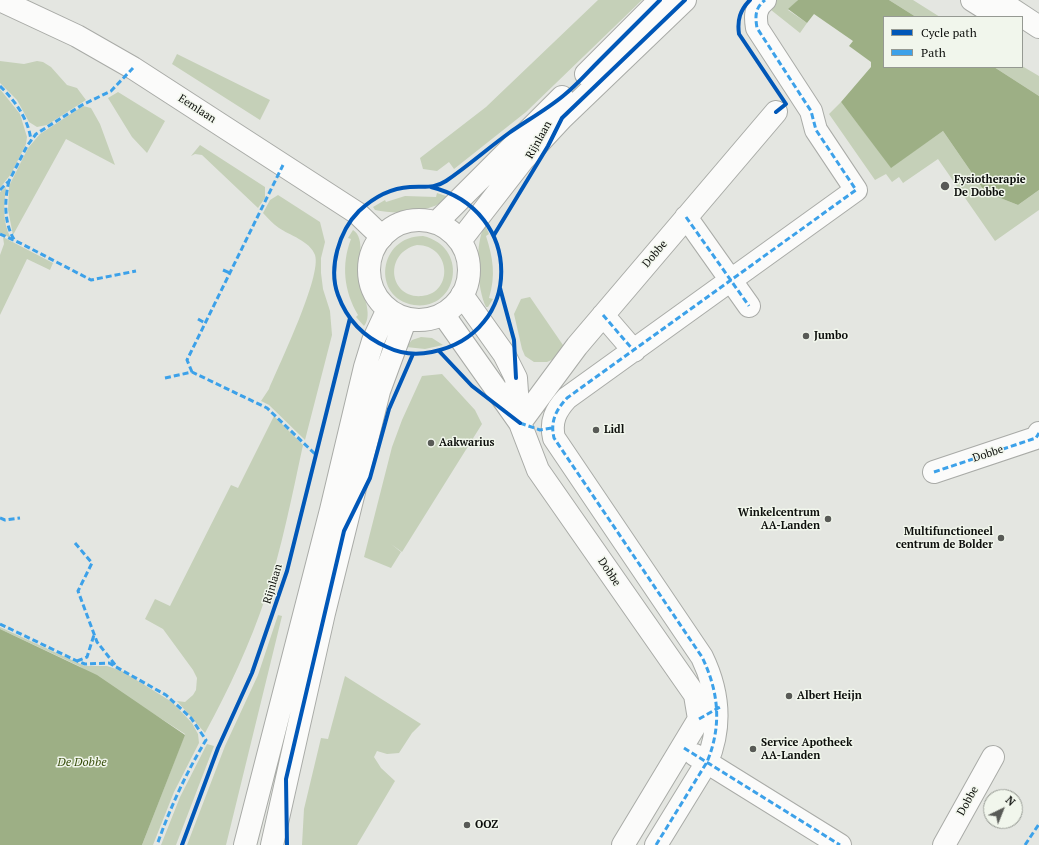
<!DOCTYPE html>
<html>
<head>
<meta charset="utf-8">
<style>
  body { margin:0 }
  #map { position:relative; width:1039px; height:845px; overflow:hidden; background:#e4e6e1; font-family:"PT Serif",serif }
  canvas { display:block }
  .legend { position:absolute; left:883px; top:16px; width:140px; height:52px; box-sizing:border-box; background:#f1f6ec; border:1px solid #959992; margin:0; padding:5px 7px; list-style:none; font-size:12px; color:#0c0e0b }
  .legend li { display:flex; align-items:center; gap:8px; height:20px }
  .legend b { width:20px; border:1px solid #959992 }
  .north { position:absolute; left:983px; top:789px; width:40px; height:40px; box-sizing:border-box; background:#f1f6ec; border:1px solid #959992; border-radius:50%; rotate:43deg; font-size:11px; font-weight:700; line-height:16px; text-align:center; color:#0c0e0b }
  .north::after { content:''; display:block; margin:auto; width:14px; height:18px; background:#585a56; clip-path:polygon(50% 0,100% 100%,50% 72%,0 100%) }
</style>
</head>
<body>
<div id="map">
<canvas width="1039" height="845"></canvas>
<ul class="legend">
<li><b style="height:5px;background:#0057b8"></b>Cycle path</li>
<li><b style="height:5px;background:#3ca1e9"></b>Path</li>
</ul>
<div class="north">N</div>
</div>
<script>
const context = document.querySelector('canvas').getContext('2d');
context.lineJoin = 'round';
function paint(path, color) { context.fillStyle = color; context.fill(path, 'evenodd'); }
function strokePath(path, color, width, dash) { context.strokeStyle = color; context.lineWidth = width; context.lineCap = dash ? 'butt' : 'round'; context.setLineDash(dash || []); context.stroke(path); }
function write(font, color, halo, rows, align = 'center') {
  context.font = font + ' "PT Serif",serif'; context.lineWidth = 3; context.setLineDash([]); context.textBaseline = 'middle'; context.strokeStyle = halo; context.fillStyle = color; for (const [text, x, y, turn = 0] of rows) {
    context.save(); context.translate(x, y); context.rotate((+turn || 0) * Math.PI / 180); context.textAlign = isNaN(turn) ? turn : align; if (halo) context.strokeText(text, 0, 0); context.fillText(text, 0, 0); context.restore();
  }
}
paint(new Path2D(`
  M598 0H642L526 112 454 169 449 162 437 171 423 169 420 158 486 107Z
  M773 0H798L788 10 807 23 800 33 766 6Z
  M889 0H913L940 17H916Z
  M177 54 270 100 260 120 172 64Z
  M0 61 24 64 37 61 43 62 51 67 67 85 77 88 86 100 47 125 37 127 29 122 17 100 0 83Z
  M1022 66 1039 76V96L994 67Z
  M0 89 20 114 27 137 26 144 11 174 0 188Z
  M118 92 165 121 147 153 132 137 108 98Z
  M841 102 891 167 943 131 985 192 1018 205 1039 190V210L995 241 938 159 903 183 899 177 892 182 886 174 875 180 829 114Z
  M83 106 91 108 100 124 115 165 66 139 13 235 8 210 9 186 28 148 40 134Z
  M200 145 265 187V198L258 208 202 155 195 154 191 156Z
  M6 187C4 204 2 223 11 238L0 233V192Z
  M437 193 446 196V200C426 213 397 215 375 210L373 207 385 200 386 202 405 196 436 197Z
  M278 195 320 222 325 242 321 258V273L323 289 330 311 332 335 305 440 269 405 261 401 269 389C279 365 322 276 315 255 310 241 289 235 279 228 273 224 268 218 263 213L270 200Z
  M486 227 489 234 486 236C493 258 496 275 489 298L493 299 488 307H486C477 288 475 248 483 229Z
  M353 230C366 238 358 264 359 277 361 291 374 314 364 326L356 317 358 315C344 291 341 265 351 239L348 238Z
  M423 236C470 247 458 311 414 305 371 298 378 236 423 236ZM417 245C451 245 454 293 422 296 389 299 383 253 417 245Z
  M3 237 53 263 50 270 27 259 0 315V255L4 244Z
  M530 297 565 348 556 358 547 362H534L525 356 522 349 514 314 521 299Z
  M421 337 432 338 443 345 425 349 406 347 412 340Z
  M442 374 475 410 482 424 402 552 391 544 401 552 391 568 364 557 392 447 402 420 422 376Z
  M274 416 303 445C292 496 282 547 266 596 250 644 229 689 205 733L177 701 185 702 193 695 196 690 197 678 193 670 163 629 145 619 155 599 170 606 231 485 238 488Z
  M278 615 282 616 226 845H187L225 746 258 675Z
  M0 627 85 666H107L122 671 172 702 192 723 198 734 199 743 174 792 153 845H142L185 734 79 666 0 629Z
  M345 676 421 724 412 733 399 753 387 754 377 751 374 757 381 768 395 781 357 845H302L304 809 321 738 328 739Z
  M207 744 214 746 176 845H161L180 797Z`), '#c5d0b8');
paint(new Path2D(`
  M798 0H889L916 17H884V67H994L1039 96V190L1018 205 985 192 943 131 891 168 841 102 871 67V62L849 46 853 41 814 14 807 23 788 9Z
  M0 629 97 675 185 735 142 845H0Z`), '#9daf85');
const street = new Path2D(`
  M0 0 77 36 133 68 357 213 382 237
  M686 217 749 306
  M462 295 504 354 516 378 519 421
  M443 314 520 423 538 470 695 695 699 719 623 845
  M603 315 634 351
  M520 423 577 346 776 112
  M934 472 1036 438 1039 433
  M695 755 840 845
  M656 845 707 762C722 726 719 692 702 657L554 438C550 421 556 410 567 398L856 190 816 130 811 111 757 28C755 16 755 8 765 0
  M944 845 993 757`);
const secondary = new Path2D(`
  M972 0 999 17
  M998 0 1039 27
  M586 74 660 0
  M369 270a50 50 0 1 1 100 0a50 50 0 1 1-100 0Z
  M436 223 562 97
  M460 241 523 160 562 118 685 0
  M245 845 331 510 365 367 373 341 388 309
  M272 845 324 613 379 391 406 318`);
strokePath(street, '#a9aba7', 24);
strokePath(secondary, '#a9aba7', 24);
strokePath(street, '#fbfbfa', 22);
strokePath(secondary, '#fbfbfa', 22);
strokePath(new Path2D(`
  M0 86C15 101 28 118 31 140
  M9 181C4 201 4 224 15 241
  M0 190 9 181 27 146 36 134 82 105 111 91 133 68
  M686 217 749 306
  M0 234 22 244 91 280 136 271
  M223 270 230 273
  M603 315 634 351
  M198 319 205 323
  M192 372 187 360 283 165
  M165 378 192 372 267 408 315 454
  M520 423 540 430 552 428
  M934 472 1036 438 1039 433
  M0 518 5 520 20 518
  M75 543 92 563 78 591 97 642 116 666
  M0 624 77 661 85 664 109 663 166 695 191 718 206 740C186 773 170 808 157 845
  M77 661 87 657 94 635
  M699 719 720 707
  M684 748 840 845
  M656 845 707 762C722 726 719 692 702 657L554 438C550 421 556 410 567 398L856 190 816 130 811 111 757 28C755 16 755 8 765 0
  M1025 845 1039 824`), '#3ca1e9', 3, [6, 3]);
strokePath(new Path2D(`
  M750 0C740 10 737 20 739 34L786 104 776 112
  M431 187C525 210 524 334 432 352 417 355 401 354 387 347 364 337 347 320 338 295 328 268 339 231 359 211 373 198 391 188 410 187 424 186 434 189 446 181 468 166 487 149 509 133 526 121 546 110 563 96 576 86 587 73 599 61 619 41 640 20 660 0
  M494 235 548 146 562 118 685 0
  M500 288 514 340 516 378
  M439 351 472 386 520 423
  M182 845 218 748 252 673 287 571 350 318
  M287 845 286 779 344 531 370 478 389 409 413 354`), '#0057b8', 4);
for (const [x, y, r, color] of [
  [945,186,5,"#585a56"],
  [806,336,4,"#585a56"],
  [596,430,4,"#585a56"],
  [431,443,4,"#585a56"],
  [828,519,4,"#585a56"],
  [1001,538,4,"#585a56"],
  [789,696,4,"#585a56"],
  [753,749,4,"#585a56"],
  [467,825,4,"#585a56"]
]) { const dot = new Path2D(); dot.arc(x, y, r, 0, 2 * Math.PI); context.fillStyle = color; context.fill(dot); strokePath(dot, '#f1f6ec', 1.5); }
write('11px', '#0c0e0b', '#f1f6ec', [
  ["Eemlaan",197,109,33],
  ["Rijnlaan",539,140,-61],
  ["Dobbe",655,254,-50],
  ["Dobbe",988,454,-18],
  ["Dobbe",609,572,56],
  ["Rijnlaan",273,584,-73],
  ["Dobbe",968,801,-61]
]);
write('bold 11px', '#0c0e0b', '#f1f6ec', [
  ["Fysiotherapie",954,180],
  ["De Dobbe",954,193],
  ["Jumbo",814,336],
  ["Lidl",604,430],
  ["Aakwarius",439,443],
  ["Winkelcentrum",820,513,"right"],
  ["AA-Landen",820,526,"right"],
  ["Multifunctioneel",993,532,"right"],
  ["centrum de Bolder",993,545,"right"],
  ["Albert Heijn",797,696],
  ["Service Apotheek",761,743],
  ["AA-Landen",761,756],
  ["OOZ",475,825]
], 'left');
write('italic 12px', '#394f0d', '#f1f6ec', [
  ["De Dobbe",82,763]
]);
</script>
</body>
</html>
